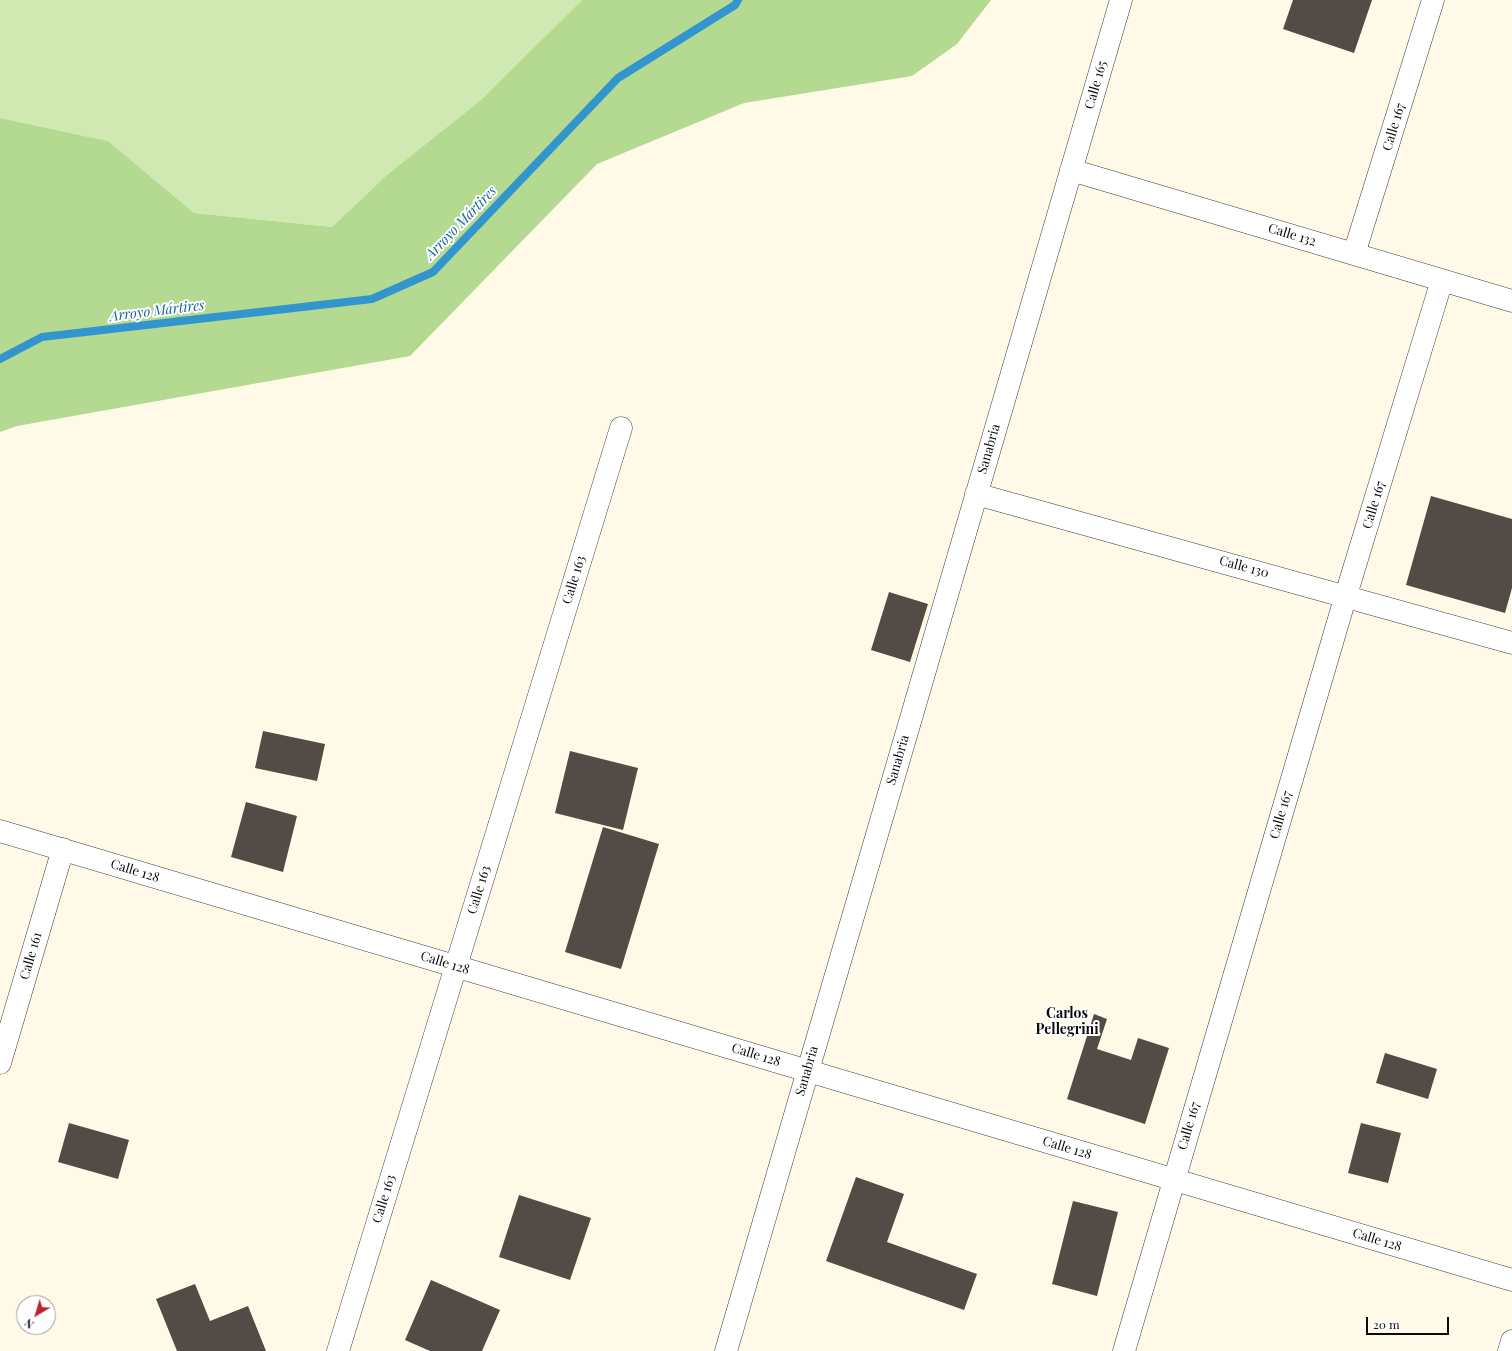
<!DOCTYPE html>
<html>
<head>
<meta charset="utf-8">
<style>
  body { margin:0 }
  #map { position:relative; width:1512px; height:1351px; overflow:hidden; background:#fff9e7; font-family:"Playfair Display",serif }
  canvas { display:block }
  .north { position:absolute; left:16px; top:1295px; width:40px; height:40px; box-sizing:border-box; background:#fff; border:1px solid #9d9d9d; border-radius:50%; rotate:218deg; font-size:11px; font-weight:700; line-height:16px; text-align:center; color:#0a0a0a }
  .north::after { content:''; display:block; margin:auto; width:14px; height:18px; background:#b9232f; clip-path:polygon(50% 0,100% 100%,50% 72%,0 100%) }
  .scale { position:absolute; left:1366px; top:1317px; width:83px; height:18px; box-sizing:border-box; border:2px solid #0a0a0a; border-top:0; padding-left:5px; font-size:12px; line-height:14px; white-space:nowrap; color:#0a0a0a; -webkit-text-stroke:3px #fff; paint-order:stroke }
</style>
</head>
<body>
<div id="map">
<canvas width="1512" height="1351"></canvas>
<div class="north">N</div>
<div class="scale">20 m</div>
</div>
<script>
const context = document.querySelector('canvas').getContext('2d');
context.lineJoin = 'round';
function paint(path, color) { context.fillStyle = color; context.fill(path, 'evenodd'); }
function strokePath(path, color, width, dash) { context.strokeStyle = color; context.lineWidth = width; context.lineCap = dash ? 'butt' : 'round'; context.setLineDash(dash || []); context.stroke(path); }
function write(font, color, halo, rows, align = 'center') {
  context.font = font + ' "Playfair Display",serif'; context.lineWidth = 4; context.setLineDash([]); context.textBaseline = 'middle'; context.strokeStyle = halo; context.fillStyle = color; for (const [text, x, y, turn = 0] of rows) {
    context.save(); context.translate(x, y); context.rotate((+turn || 0) * Math.PI / 180); context.textAlign = isNaN(turn) ? turn : align; if (halo) context.strokeText(text, 0, 0); context.fillText(text, 0, 0); context.restore();
  }
}
paint(new Path2D(`
  M0 0H582L481 100 388 174 332 227 194 213 108 141 0 118Z`), '#d0e8b2');
paint(new Path2D(`
  M582 0H991L957 44 912 76 744 103 597 164 410 356 17 426 0 432V118L108 141 194 213 332 227 388 174 481 100Z`), '#b4d991');
strokePath(new Path2D(`
  M0 359 42 337 372 299 433 272 618 78 735 5 738 0`), '#3395cd', 8);
paint(new Path2D(`
  M1293 0H1372L1354 53 1283 29Z
  M1431 496 1512 519V588L1505 613 1406 585Z
  M889 592 928 604 910 662 871 650Z
  M263 731 325 744 317 781 255 768Z
  M570 751 638 768 623 830 555 813Z
  M246 802 297 816 283 872 231 857Z
  M603 827 659 844 621 969 565 952Z
  M1094 1014 1107 1019 1097 1049 1131 1060 1138 1038 1169 1048 1145 1124 1067 1099Z
  M1385 1053 1437 1069 1428 1099 1376 1083Z
  M69 1123 129 1140 118 1179 58 1162Z
  M1361 1123 1401 1133 1388 1183 1348 1173Z
  M856 1177 904 1194 887 1242 977 1274 964 1310 826 1261Z
  M519 1195 591 1218 570 1280 499 1257Z
  M1073 1201 1118 1212 1097 1296 1052 1284Z
  M431 1280 500 1310 482 1351H430L405 1340Z
  M195 1284 210 1321 248 1306 266 1351H177L156 1299Z`), '#524b46');
const minor = new Path2D(`
  M1071 170 1512 301
  M1354 254 1433 0
  M976 494 1512 643
  M0 831 1512 1280
  M0 1063 63 849
  M338 1351 621 428
  M726 1351 1121 0
  M1124 1351 1346 595 1442 280
  M1509 1351 1512 1341`);
strokePath(minor, '#3d3d3d', 23);
strokePath(minor, '#fff', 22);
write('13px', '#0a0a0a', '#fff', [
  ["Calle 165",1096,85,-74],
  ["Calle 167",1394,127,-73],
  ["Calle 132",1292,235,17],
  ["Sanabria",989,449,-74],
  ["Calle 167",1374,505,-73],
  ["Calle 130",1244,567,15],
  ["Calle 163",574,580,-73],
  ["Sanabria",898,760,-74],
  ["Calle 167",1281,815,-74],
  ["Calle 128",135,871,17],
  ["Calle 163",479,890,-73],
  ["Calle 161",31,956,-74],
  ["Calle 128",445,963,17],
  ["Calle 128",756,1055,17],
  ["Sanabria",807,1071,-74],
  ["Calle 167",1189,1126,-74],
  ["Calle 128",1067,1148,17],
  ["Calle 163",384,1199,-73],
  ["Calle 128",1377,1240,17]
]);
write('italic 14px', '#15649a', '#fff', [
  ["Arroyo Mártires",461,223,-46],
  ["Arroyo Mártires",157,311,-7]
]);
write('bold 14px', '#0a0a0a', '#fff', [
  ["Carlos",1067,1014],
  ["Pellegrini",1067,1030]
]);
</script>
</body>
</html>
